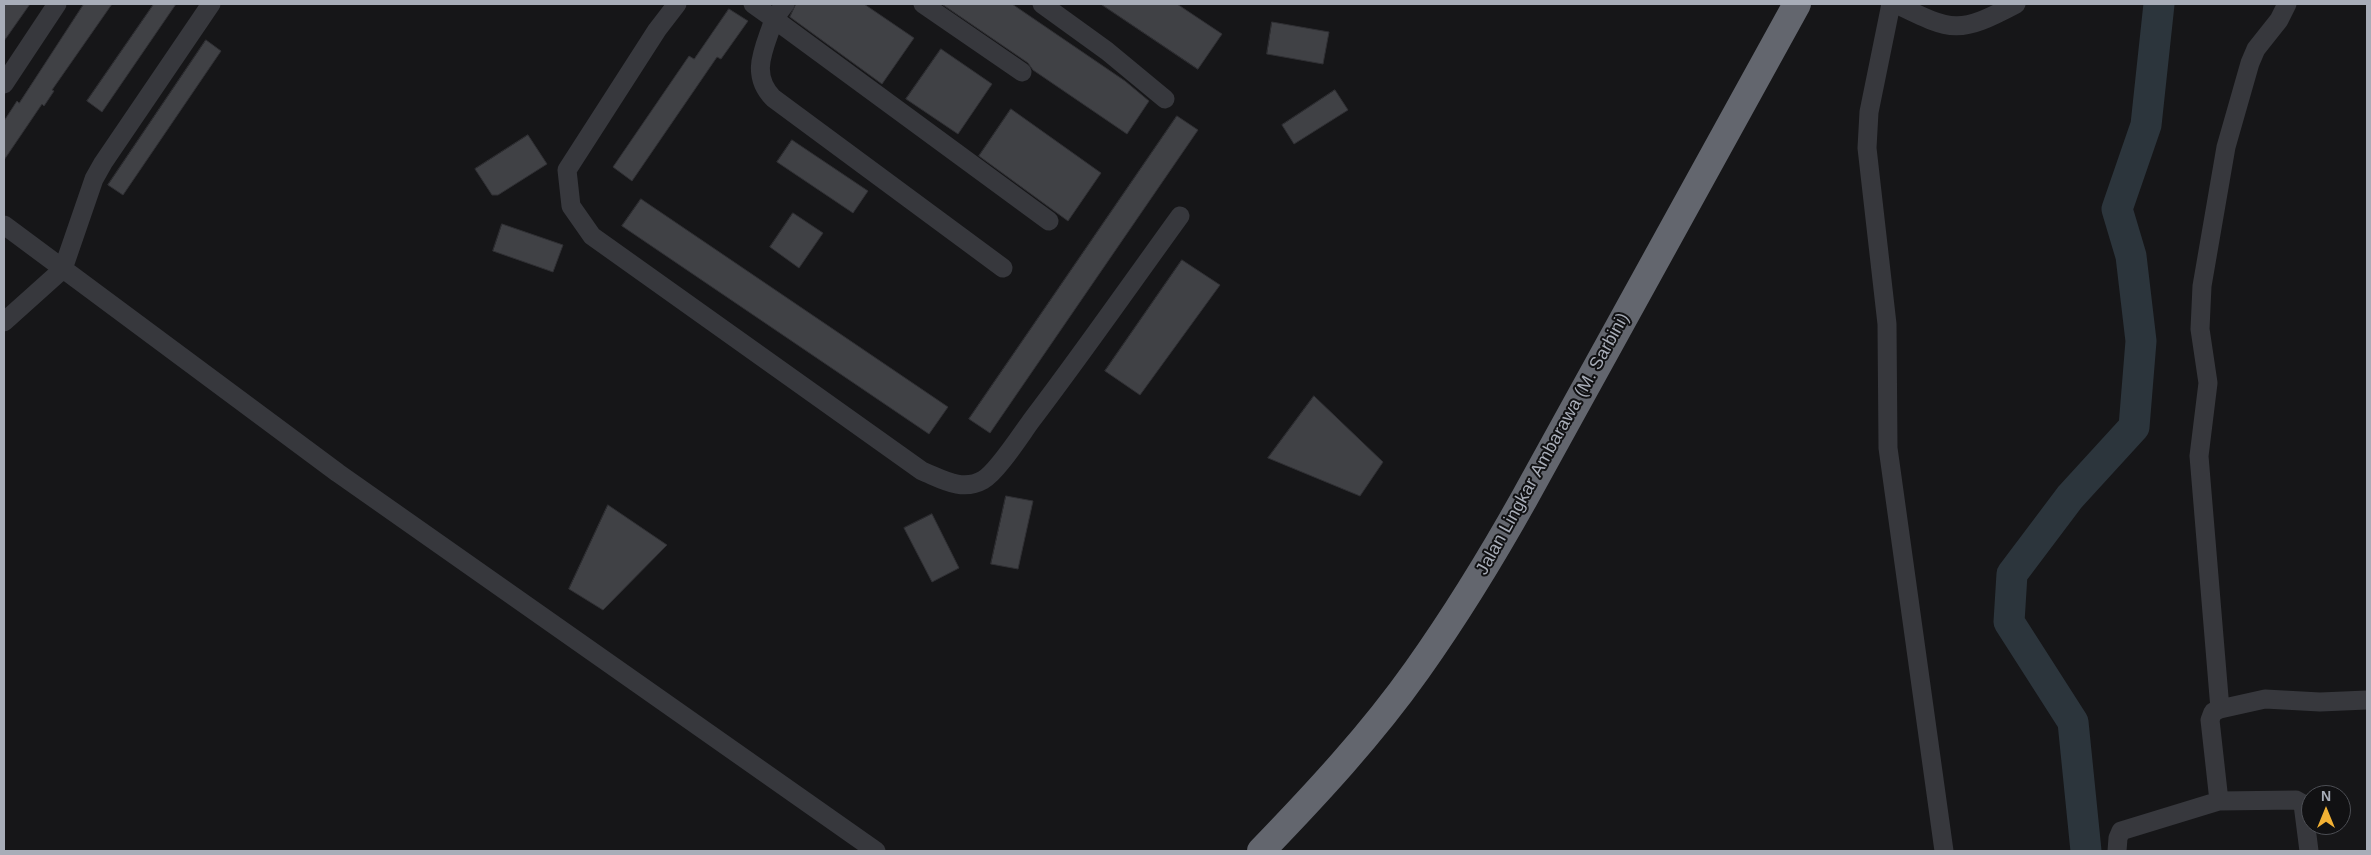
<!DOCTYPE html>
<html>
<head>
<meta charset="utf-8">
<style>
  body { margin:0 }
  #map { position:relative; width:2371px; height:855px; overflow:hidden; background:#161618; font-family:Arial,sans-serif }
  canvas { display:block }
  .frame { position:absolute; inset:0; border:5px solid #a8adb8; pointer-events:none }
  .north { position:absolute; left:2301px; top:785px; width:50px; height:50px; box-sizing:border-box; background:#111113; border:1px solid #4d4f55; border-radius:50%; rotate:0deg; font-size:14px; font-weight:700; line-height:20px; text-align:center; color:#a8adb8 }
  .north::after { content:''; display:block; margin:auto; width:18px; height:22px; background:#f2b134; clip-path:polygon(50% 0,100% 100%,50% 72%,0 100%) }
</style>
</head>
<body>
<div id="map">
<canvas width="2371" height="855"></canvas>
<div class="frame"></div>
<div class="north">N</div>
</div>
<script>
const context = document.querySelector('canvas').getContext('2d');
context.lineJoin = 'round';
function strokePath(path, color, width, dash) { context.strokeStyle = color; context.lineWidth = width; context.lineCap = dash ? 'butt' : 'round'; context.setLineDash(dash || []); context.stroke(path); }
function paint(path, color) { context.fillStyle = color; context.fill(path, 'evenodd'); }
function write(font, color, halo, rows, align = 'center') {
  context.font = font + ' Arial,sans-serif'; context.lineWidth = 4; context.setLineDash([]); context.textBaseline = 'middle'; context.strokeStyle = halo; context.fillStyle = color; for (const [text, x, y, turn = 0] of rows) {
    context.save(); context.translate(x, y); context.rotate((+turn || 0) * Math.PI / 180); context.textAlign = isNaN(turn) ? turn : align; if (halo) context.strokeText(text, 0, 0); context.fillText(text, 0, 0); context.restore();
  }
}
strokePath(new Path2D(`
  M2086 851 2073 722 2009 622 2012 574 2070 497 2134 427 2141 341 2131 256 2117 209 2146 125 2159 4`), '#2c353c', 31);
const building = new Path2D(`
  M4 4H30L4 41Z
  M84 4H112L52 90 54 91 44 106 42 104 4 160V121L17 101 19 103Z
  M154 4H176L102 112 87 101Z
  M796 4H864L914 38 882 84 790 17Z
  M942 4H1012L1125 81 1149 101 1127 134 1033 70 1028 63Z
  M1101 4H1177L1222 34 1198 69Z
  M729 9 748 21 721 59 717 57 632 181 613 167 689 56 694 59Z
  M1272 22 1329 32 1323 64 1267 54Z
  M206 40 221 51 123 195 108 185Z
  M941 49 992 84 958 134 906 99Z
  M1335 90 1348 110 1294 144 1282 125Z
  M1011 109 1101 173 1068 221 979 156Z
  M1177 116 1198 130 990 433 969 419Z
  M528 135 547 164 498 195H492L475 169Z
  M792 140 868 191 853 213 777 162Z
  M641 199 948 407 929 434 622 226Z
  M793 213 823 233 799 268 770 247Z
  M502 224 563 245 553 272 493 251Z
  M1182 260 1220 285 1140 395 1105 371Z
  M1314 396 1383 462 1360 496 1268 458Z
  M1006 496 1033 501 1018 569 991 564Z
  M608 505 667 545 603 610 569 589Z
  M932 514 959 568 932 582 904 528Z`);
paint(building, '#404145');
strokePath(building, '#303034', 1);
strokePath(new Path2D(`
  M677 4 657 30 567 170 571 206 592 236 922 471C942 479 962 492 983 480 997 472 1020 436 1031 421 1082 354 1130 285 1180 216
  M753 4 774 19 785 4
  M923 4 1022 72
  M1042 4 1107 51 1165 99
  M1891 4 1869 112 1867 148 1887 324 1888 448 1944 851
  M1896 4C1953 32 1959 34 2016 4
  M4 84 57 4
  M4 225 338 473 876 851
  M1003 268 773 98C749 73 765 48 774 19L1049 221
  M4 322 63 269 94 179 103 163 211 4
  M2220 709 2265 699 2320 702 2367 700
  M2219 801 2210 720 2213 712 2220 709 2199 456 2208 383 2200 329 2202 286 2226 147 2250 63 2256 49 2279 20 2287 4
  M2117 851 2118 838 2121 831 2219 801 2296 800 2303 804 2309 851`), '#37383d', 19);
strokePath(new Path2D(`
  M1261 851C1316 794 1371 735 1417 670 1456 615 1491 558 1524 499L1797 4`), '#63666e', 28);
write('18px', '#a8adb8', '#111113', [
  ["Jalan Lingkar Ambarawa (M. Sarbini)",1553,444,-61]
]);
</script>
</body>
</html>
